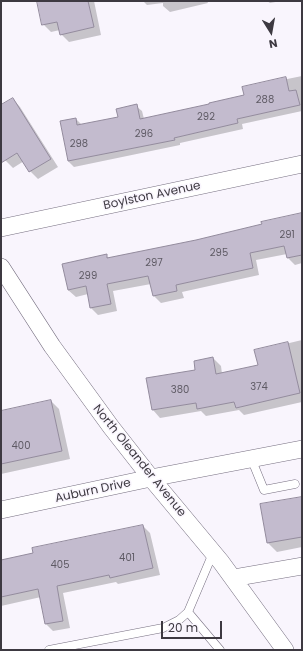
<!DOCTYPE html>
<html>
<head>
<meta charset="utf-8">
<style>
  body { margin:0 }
  #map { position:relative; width:303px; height:651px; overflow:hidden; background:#f9f5fd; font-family:Poppins,sans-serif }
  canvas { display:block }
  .frame { position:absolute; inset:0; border:2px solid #3d3941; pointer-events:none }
  .north { position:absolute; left:251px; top:12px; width:40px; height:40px; -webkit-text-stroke:3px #f9f5fd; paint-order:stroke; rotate:169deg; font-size:11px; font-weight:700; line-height:16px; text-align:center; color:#3d3941 }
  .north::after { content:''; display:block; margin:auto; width:14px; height:18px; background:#3d3941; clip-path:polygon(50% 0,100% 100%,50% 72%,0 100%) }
  .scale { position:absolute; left:161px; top:621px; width:61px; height:18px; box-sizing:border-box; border:2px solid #3d3941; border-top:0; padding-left:5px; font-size:12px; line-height:14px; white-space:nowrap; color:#3d3941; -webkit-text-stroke:3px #f9f5fd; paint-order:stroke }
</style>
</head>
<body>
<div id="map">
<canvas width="303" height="651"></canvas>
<div class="frame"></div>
<div class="north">N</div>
<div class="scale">20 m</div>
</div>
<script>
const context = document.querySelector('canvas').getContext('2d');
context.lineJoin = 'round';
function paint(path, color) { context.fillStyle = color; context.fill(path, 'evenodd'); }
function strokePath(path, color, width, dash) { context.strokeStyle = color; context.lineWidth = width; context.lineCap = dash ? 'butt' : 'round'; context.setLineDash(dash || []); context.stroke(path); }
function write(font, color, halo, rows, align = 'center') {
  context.font = font + ' Poppins,sans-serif'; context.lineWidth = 3; context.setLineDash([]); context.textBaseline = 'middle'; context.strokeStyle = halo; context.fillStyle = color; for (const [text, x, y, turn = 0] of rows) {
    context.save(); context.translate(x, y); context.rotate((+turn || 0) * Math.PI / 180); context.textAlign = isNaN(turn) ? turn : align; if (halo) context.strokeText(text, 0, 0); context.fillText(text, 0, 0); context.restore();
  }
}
paint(new Path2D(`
  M38 1H94L101 35 69 42 61 34 60 30 51 32 43 24Z
  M143 1H207L208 3 170 12 163 6V3L147 5Z
  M267 1H281L270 3Z
  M302 76V111L242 124 243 129 180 143V145L74 167 68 161 76 119 82 125 119 118 136 106 142 111 144 119 210 105 245 95 243 88Z
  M13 99 20 107 58 167 38 179 30 171 24 161 13 168 5 160 1 153V106Z
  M302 214V263L295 265 288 258 287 254 256 260 259 275 182 292 184 298 161 303 154 296 151 284 113 291 117 311 98 315 91 308 88 294 76 297 68 290 106 256 109 258 196 241 263 225Z
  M302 340V402L244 415 239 410 206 416 201 411 160 418 153 410 147 379 196 370 213 358 221 366 222 374 259 366 256 351Z
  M51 401 59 409 70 459 1 474V410L3 412Z
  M302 498V547L277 552 268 543Z
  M143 526 150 533 160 575 118 584 116 582 63 593 70 628 53 631 46 624 41 597 1 606V561Z`), '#0003');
const building = new Path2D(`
  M37 1H88L94 27 60 35 57 22 42 25Z
  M286 77 289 91 296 90 300 105 237 119 238 123 174 138 175 140 68 161 60 121 76 118 77 125 118 117 116 109 137 104 140 119 209 104V103L244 95 242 87Z
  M13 98 51 159 29 172 17 153 1 163V105Z
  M302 213V255L287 258 284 246 250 253 253 268 176 285 177 291 153 296 148 276 107 284 111 304 90 308 86 286 68 290 62 264 107 254V258L196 240 262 224 261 222Z
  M288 342 300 393 236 408 234 402 197 409 196 403 152 410 146 378 195 370 194 361 213 357 216 374 258 365 254 350Z
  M51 400 62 451 1 464V411Z
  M302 497V537L267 543 260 504Z
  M143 525 153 568 110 578 109 575 57 586 63 621 45 624 38 589 1 597V560L33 553 32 548Z`);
paint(building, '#c3bbce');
strokePath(building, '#938b9d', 1);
const service = new Path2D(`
  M251 458 264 490 295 484
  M188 612 220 650
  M49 650 163 628 179 620 188 612 213 553`);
const minor = new Path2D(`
  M1 228 302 164
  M1 267 52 346 111 427 151 478 221 562 285 650
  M1 510 151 478 302 449
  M233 578 302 566`);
strokePath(service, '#766f80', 9);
strokePath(minor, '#766f80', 18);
strokePath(service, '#fff', 8);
strokePath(minor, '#fff', 17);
write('10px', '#5e5a64', null, [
  ["288",265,100],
  ["292",206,117],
  ["296",144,134],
  ["298",79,144],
  ["291",287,235],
  ["295",219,253],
  ["297",154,263],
  ["299",88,276],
  ["374",259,387],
  ["380",180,390],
  ["400",21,446],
  ["401",127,558],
  ["405",60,565]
]);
write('12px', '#3d3941', '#f9f5fd', [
  ["Boylston Avenue",152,196,-12],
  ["North Oleander Avenue",139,461,51],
  ["Auburn Drive",93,491,-12]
]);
</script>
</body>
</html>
